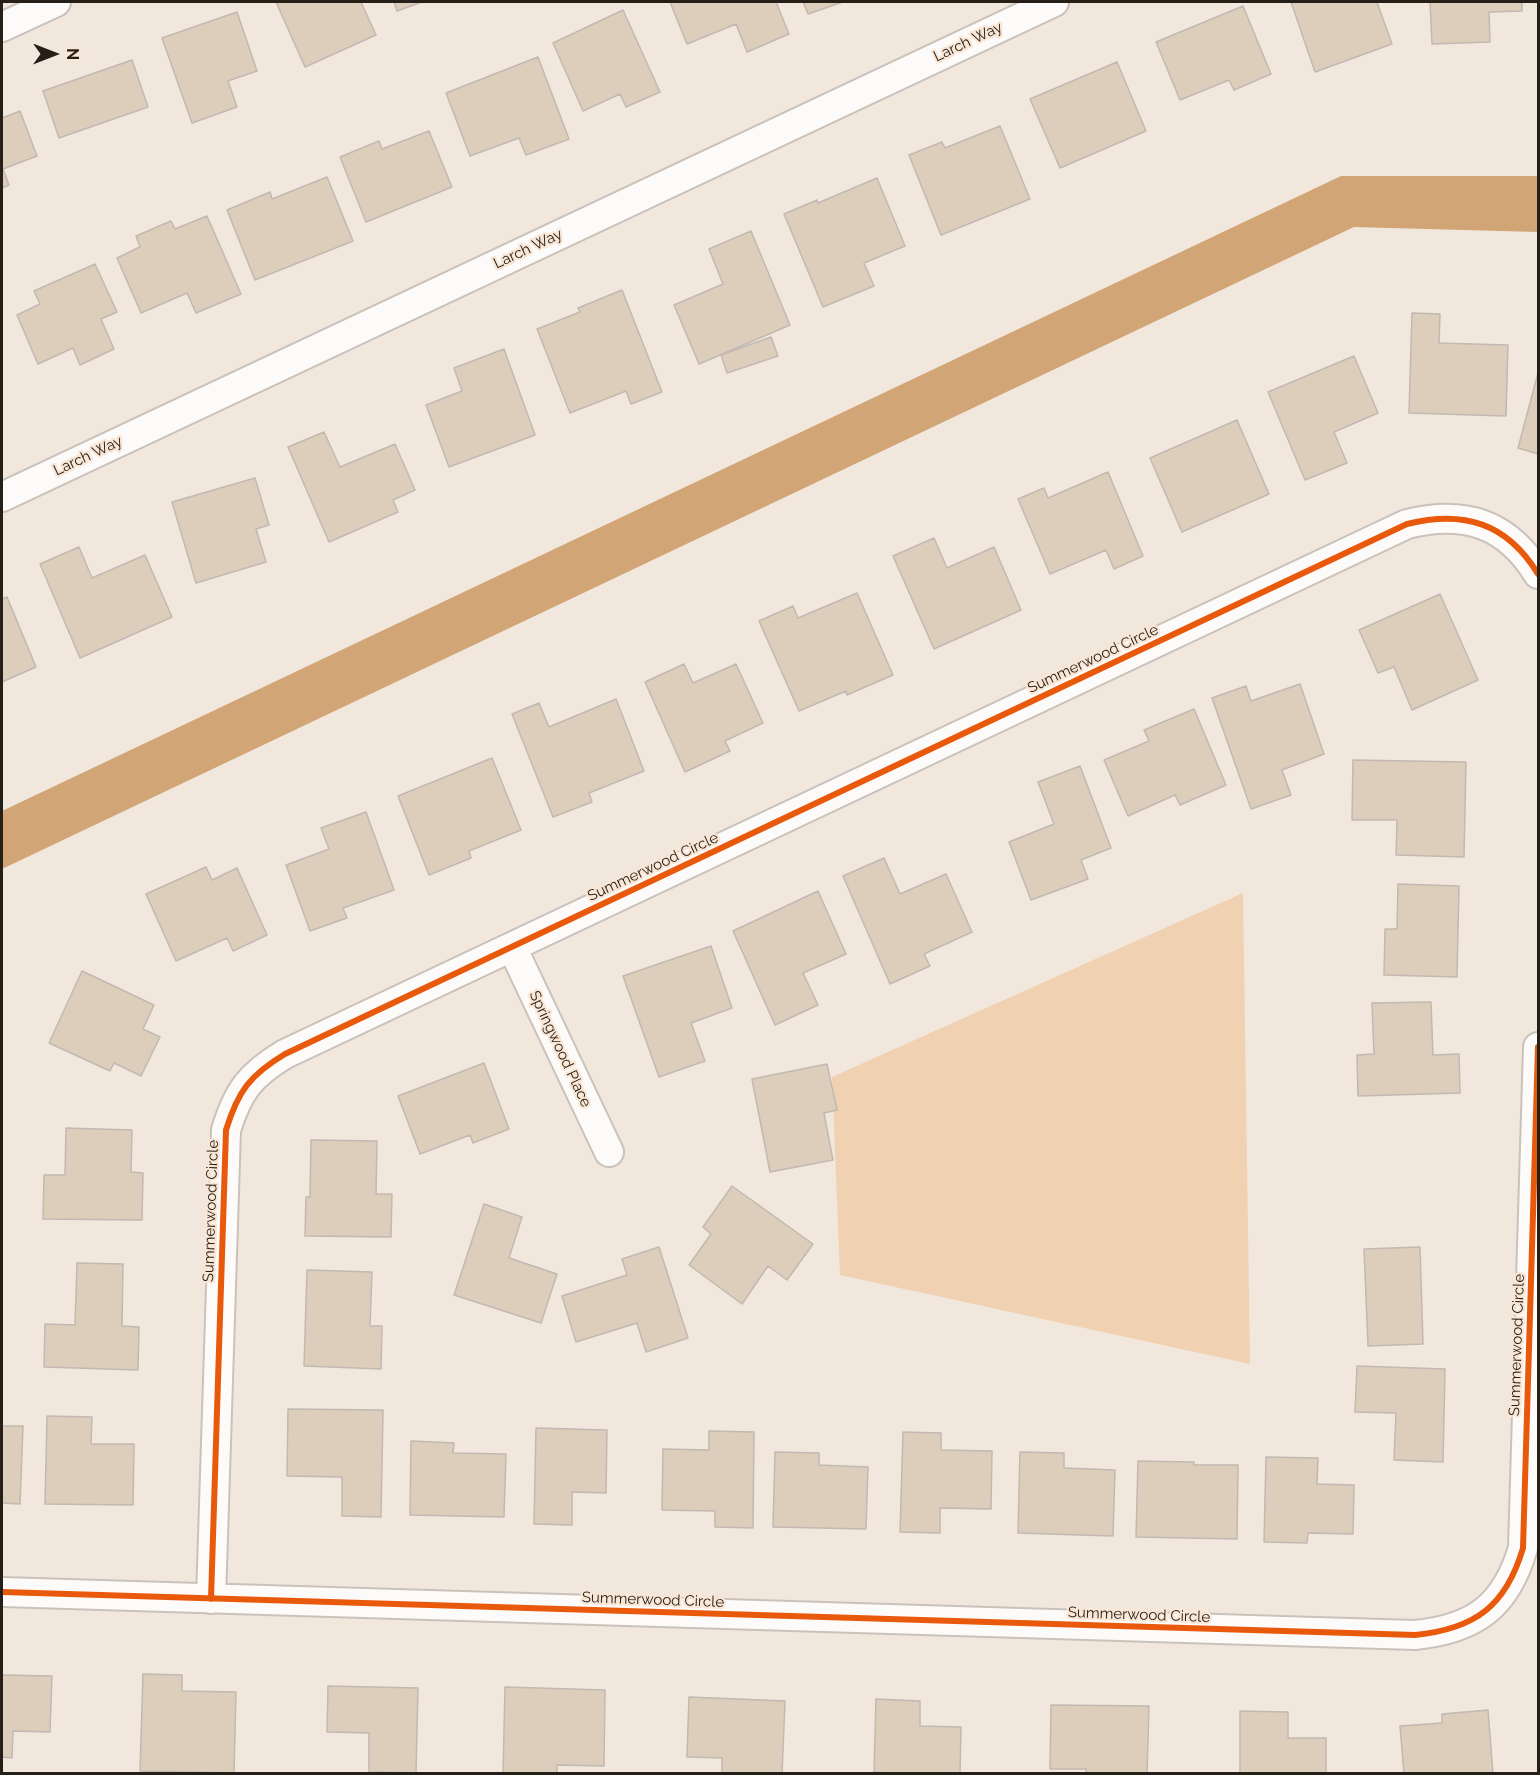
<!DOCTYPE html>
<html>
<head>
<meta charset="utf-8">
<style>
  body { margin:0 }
  #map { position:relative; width:1540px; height:1775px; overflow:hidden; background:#f1e7dd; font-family:Raleway,sans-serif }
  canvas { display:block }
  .frame { position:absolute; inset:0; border:3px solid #251f18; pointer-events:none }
  .north { position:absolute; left:24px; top:24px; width:60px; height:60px; -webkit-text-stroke:4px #f9e6d5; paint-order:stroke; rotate:90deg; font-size:16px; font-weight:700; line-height:24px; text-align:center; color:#251f18 }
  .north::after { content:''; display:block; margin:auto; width:21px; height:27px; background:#251f18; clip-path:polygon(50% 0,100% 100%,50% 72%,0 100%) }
</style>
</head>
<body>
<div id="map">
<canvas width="1540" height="1775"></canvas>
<div class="frame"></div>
<div class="north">N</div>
</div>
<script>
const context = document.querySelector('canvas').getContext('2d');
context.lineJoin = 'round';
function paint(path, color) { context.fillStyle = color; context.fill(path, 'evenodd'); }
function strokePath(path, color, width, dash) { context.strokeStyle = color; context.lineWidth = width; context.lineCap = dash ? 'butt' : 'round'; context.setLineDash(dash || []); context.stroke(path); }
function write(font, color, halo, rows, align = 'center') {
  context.font = font + ' Raleway,sans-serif'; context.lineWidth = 4.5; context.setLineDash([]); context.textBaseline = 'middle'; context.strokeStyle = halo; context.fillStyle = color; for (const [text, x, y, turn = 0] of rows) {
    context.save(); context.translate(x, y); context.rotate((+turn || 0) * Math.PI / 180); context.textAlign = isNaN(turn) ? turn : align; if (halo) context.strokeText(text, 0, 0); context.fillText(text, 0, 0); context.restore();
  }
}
paint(new Path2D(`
  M1243 893 1250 1364 840 1275 832 1077Z`), '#f0d2b2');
paint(new Path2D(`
  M1341 176H1538V232L1354 227 2 869V811Z`), '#d1a575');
const building = new Path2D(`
  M276 2H361L376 35 305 67Z
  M394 2H422L397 11Z
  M670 2H776L789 34 747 52 736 24 687 44Z
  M803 2H843L808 14Z
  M1291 2H1377L1392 44 1315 72Z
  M1430 2H1522V11L1489 12 1490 42 1432 44Z
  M1243 6 1271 74 1234 90 1229 80 1180 100 1156 42Z
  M623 10 660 92 626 107 620 94 583 111 553 43Z
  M237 12 257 71 228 81 237 107 192 123 162 38Z
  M538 57 569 139 526 155 519 138 470 156 446 93Z
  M132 60 148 107 59 138 43 91Z
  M1117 62 1146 131 1060 168 1030 99Z
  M20 111 37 156 3 169 9 185 2 188V118Z
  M1000 126 1030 199 941 235 909 155 942 142 945 148Z
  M429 131 452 187 366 222 340 157 379 141 382 149Z
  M327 177 353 241 255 280 227 210 270 192 272 199Z
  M877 178 905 246 864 263 874 286 823 307 784 214 817 200 818 203Z
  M207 216 241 294 196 313 187 293 141 313 117 258 140 247 136 236 171 221 175 229Z
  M751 231 790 325 699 364 674 305 723 284 709 249Z
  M95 264 117 312 101 319 114 349 80 365 73 348 38 364 17 315 40 304 34 291Z
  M622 290 662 392 631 404 626 391 570 413 537 329 580 312 578 308Z
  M1412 313 1440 314 1439 343 1508 345 1506 416 1409 413Z
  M771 337 778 356 727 373 721 355Z
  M504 349 535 435 449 467 426 405 462 391 454 368Z
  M1354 356 1378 413 1334 432 1347 463 1305 480 1268 392Z
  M1538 373V454L1518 448Z
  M1237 420 1269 494 1182 532 1150 458Z
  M324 432 340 467 395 444 415 490 393 500 398 512 329 542 288 447Z
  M1108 472 1143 556 1114 569 1106 550 1050 574 1018 499 1044 488 1048 498Z
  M255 478 269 525 256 529 266 562 196 583 172 502Z
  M934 538 947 568 994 547 1021 610 934 649 893 556Z
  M79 547 92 578 145 555 172 617 80 658 40 564Z
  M857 593 893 675 847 695 846 691 799 711 759 621 793 606 798 618Z
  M1440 594 1478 680 1412 710 1394 667 1378 673 1359 630Z
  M7 597 36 667 2 682V599Z
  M684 664 693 683 736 664 763 723 725 741 730 751 685 772 645 682Z
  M1300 684 1324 754 1282 770 1291 795 1251 809 1212 698 1246 686 1251 701Z
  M616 699 644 771 589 793 592 802 553 817 512 714 539 703 549 727Z
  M1194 709 1226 785 1180 805 1175 795 1128 816 1104 760 1149 741 1144 730Z
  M492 758 521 830 469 851 471 858 429 875 398 796Z
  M1353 760 1466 762 1464 857 1396 855 1397 820H1352Z
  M1080 766 1111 848 1081 860 1088 879 1031 900 1009 842 1054 824 1038 782Z
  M366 812 394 890 343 908 347 918 310 931 286 865 329 849 321 828Z
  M884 858 900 894 946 874 972 932 924 954 930 966 890 984 843 876Z
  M206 867 212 880 237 868 267 935 233 951 227 938 176 961 146 894Z
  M1398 884 1459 886 1457 977 1384 975 1385 929H1397Z
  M818 891 846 954 803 973 818 1005 775 1025 733 931Z
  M711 946 732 1008 691 1023 705 1061 659 1077 623 976Z
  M82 971 154 1005 143 1029 160 1037 141 1076 114 1063 110 1071 49 1043Z
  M1431 1002 1433 1055 1459 1054 1460 1093 1358 1096 1357 1055 1374 1054 1372 1003Z
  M484 1063 509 1129 473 1143 470 1135 420 1154 398 1096Z
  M827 1064 837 1110 824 1113 833 1160 770 1172 752 1079Z
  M66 1128 132 1130 131 1172 143 1173 142 1220 43 1219 44 1175H65Z
  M311 1140 377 1141 376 1194H392L391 1237 305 1236 306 1197H310Z
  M732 1186 813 1244 787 1280 768 1266 742 1304 689 1265 711 1234 703 1227Z
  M484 1204 522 1217 509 1258 557 1274 541 1323 454 1295Z
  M659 1247 688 1338 646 1352 637 1323 576 1342 562 1296 627 1275 622 1259Z
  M1420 1247 1423 1344 1368 1346 1364 1249Z
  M77 1263 123 1264 122 1326 139 1327 138 1370 44 1367 45 1324 75 1325Z
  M307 1270 372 1272 370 1326H382L381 1369 304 1366Z
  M1357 1366 1445 1369 1443 1462 1394 1460 1396 1413 1355 1412Z
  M288 1409 383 1410 381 1517 342 1516V1477L287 1476Z
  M47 1416 92 1417 91 1444H134L133 1505 45 1504Z
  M2 1426H23L20 1504 2 1503Z
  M536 1428 607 1430 606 1493 572 1492V1525L534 1524Z
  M709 1431 754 1432 753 1528 715 1527V1511L662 1510 663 1449 709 1450Z
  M903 1432 941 1433V1450L992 1451 991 1509 940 1508V1533L900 1532Z
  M411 1441 454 1443 453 1453 506 1454 504 1517 410 1515Z
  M775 1452 819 1453V1465L868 1467 866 1529 773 1527Z
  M1020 1452 1064 1453V1468L1115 1470 1113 1536 1018 1533Z
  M1266 1457 1318 1458 1317 1484 1354 1485 1353 1534 1308 1533 1307 1543 1264 1542Z
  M1138 1461 1194 1462V1465H1238L1237 1539 1136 1537Z
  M143 1674 182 1675V1691L236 1692 234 1773 140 1771Z
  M2 1675 52 1676 50 1732 13 1731 12 1758 2 1757Z
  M328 1686 418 1688 416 1773 369 1772V1733L327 1732Z
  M505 1687 605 1690 604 1766 557 1765V1774H503Z
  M689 1697 785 1701 782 1774H722V1758L687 1757Z
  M876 1699 920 1701V1726L961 1727 960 1773 894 1774 874 1772Z
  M1051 1705 1149 1706 1147 1774H1086V1769H1050Z
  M1488 1710 1493 1774H1404L1400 1726 1442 1723V1714Z
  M1240 1711 1288 1712V1738H1326V1774H1240Z`);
paint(building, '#ddcdbb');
strokePath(building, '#c1b9b2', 1.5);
const street = new Path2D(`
  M2 27 56 2
  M2 497 1054 2
  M512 947 609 1152
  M2 1592 1415 1635C1475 1629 1506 1606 1523 1548L1538 1047
  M211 1599 226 1130C238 1091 250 1075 285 1054L1407 524C1464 510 1507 523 1538 574`);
strokePath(street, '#cac2ba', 32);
strokePath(street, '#fdfbfa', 28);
strokePath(new Path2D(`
  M2 1592 1415 1635C1475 1629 1506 1606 1523 1548L1538 1047
  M211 1599 226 1130C238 1091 250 1075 285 1054L1407 524C1464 510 1507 523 1538 574`), '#e8590c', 6);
write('15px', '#251f18', '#f9e6d5', [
  ["Larch Way",968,42,-25],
  ["Larch Way",528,249,-25],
  ["Larch Way",88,456,-25],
  ["Summerwood Circle",1093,659,-25],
  ["Summerwood Circle",653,867,-25],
  ["Springwood Place",560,1049,65],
  ["Summerwood Circle",211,1211,-88],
  ["Summerwood Circle",1517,1345,-88],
  ["Summerwood Circle",653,1600,2],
  ["Summerwood Circle",1139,1615,2]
]);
</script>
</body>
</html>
